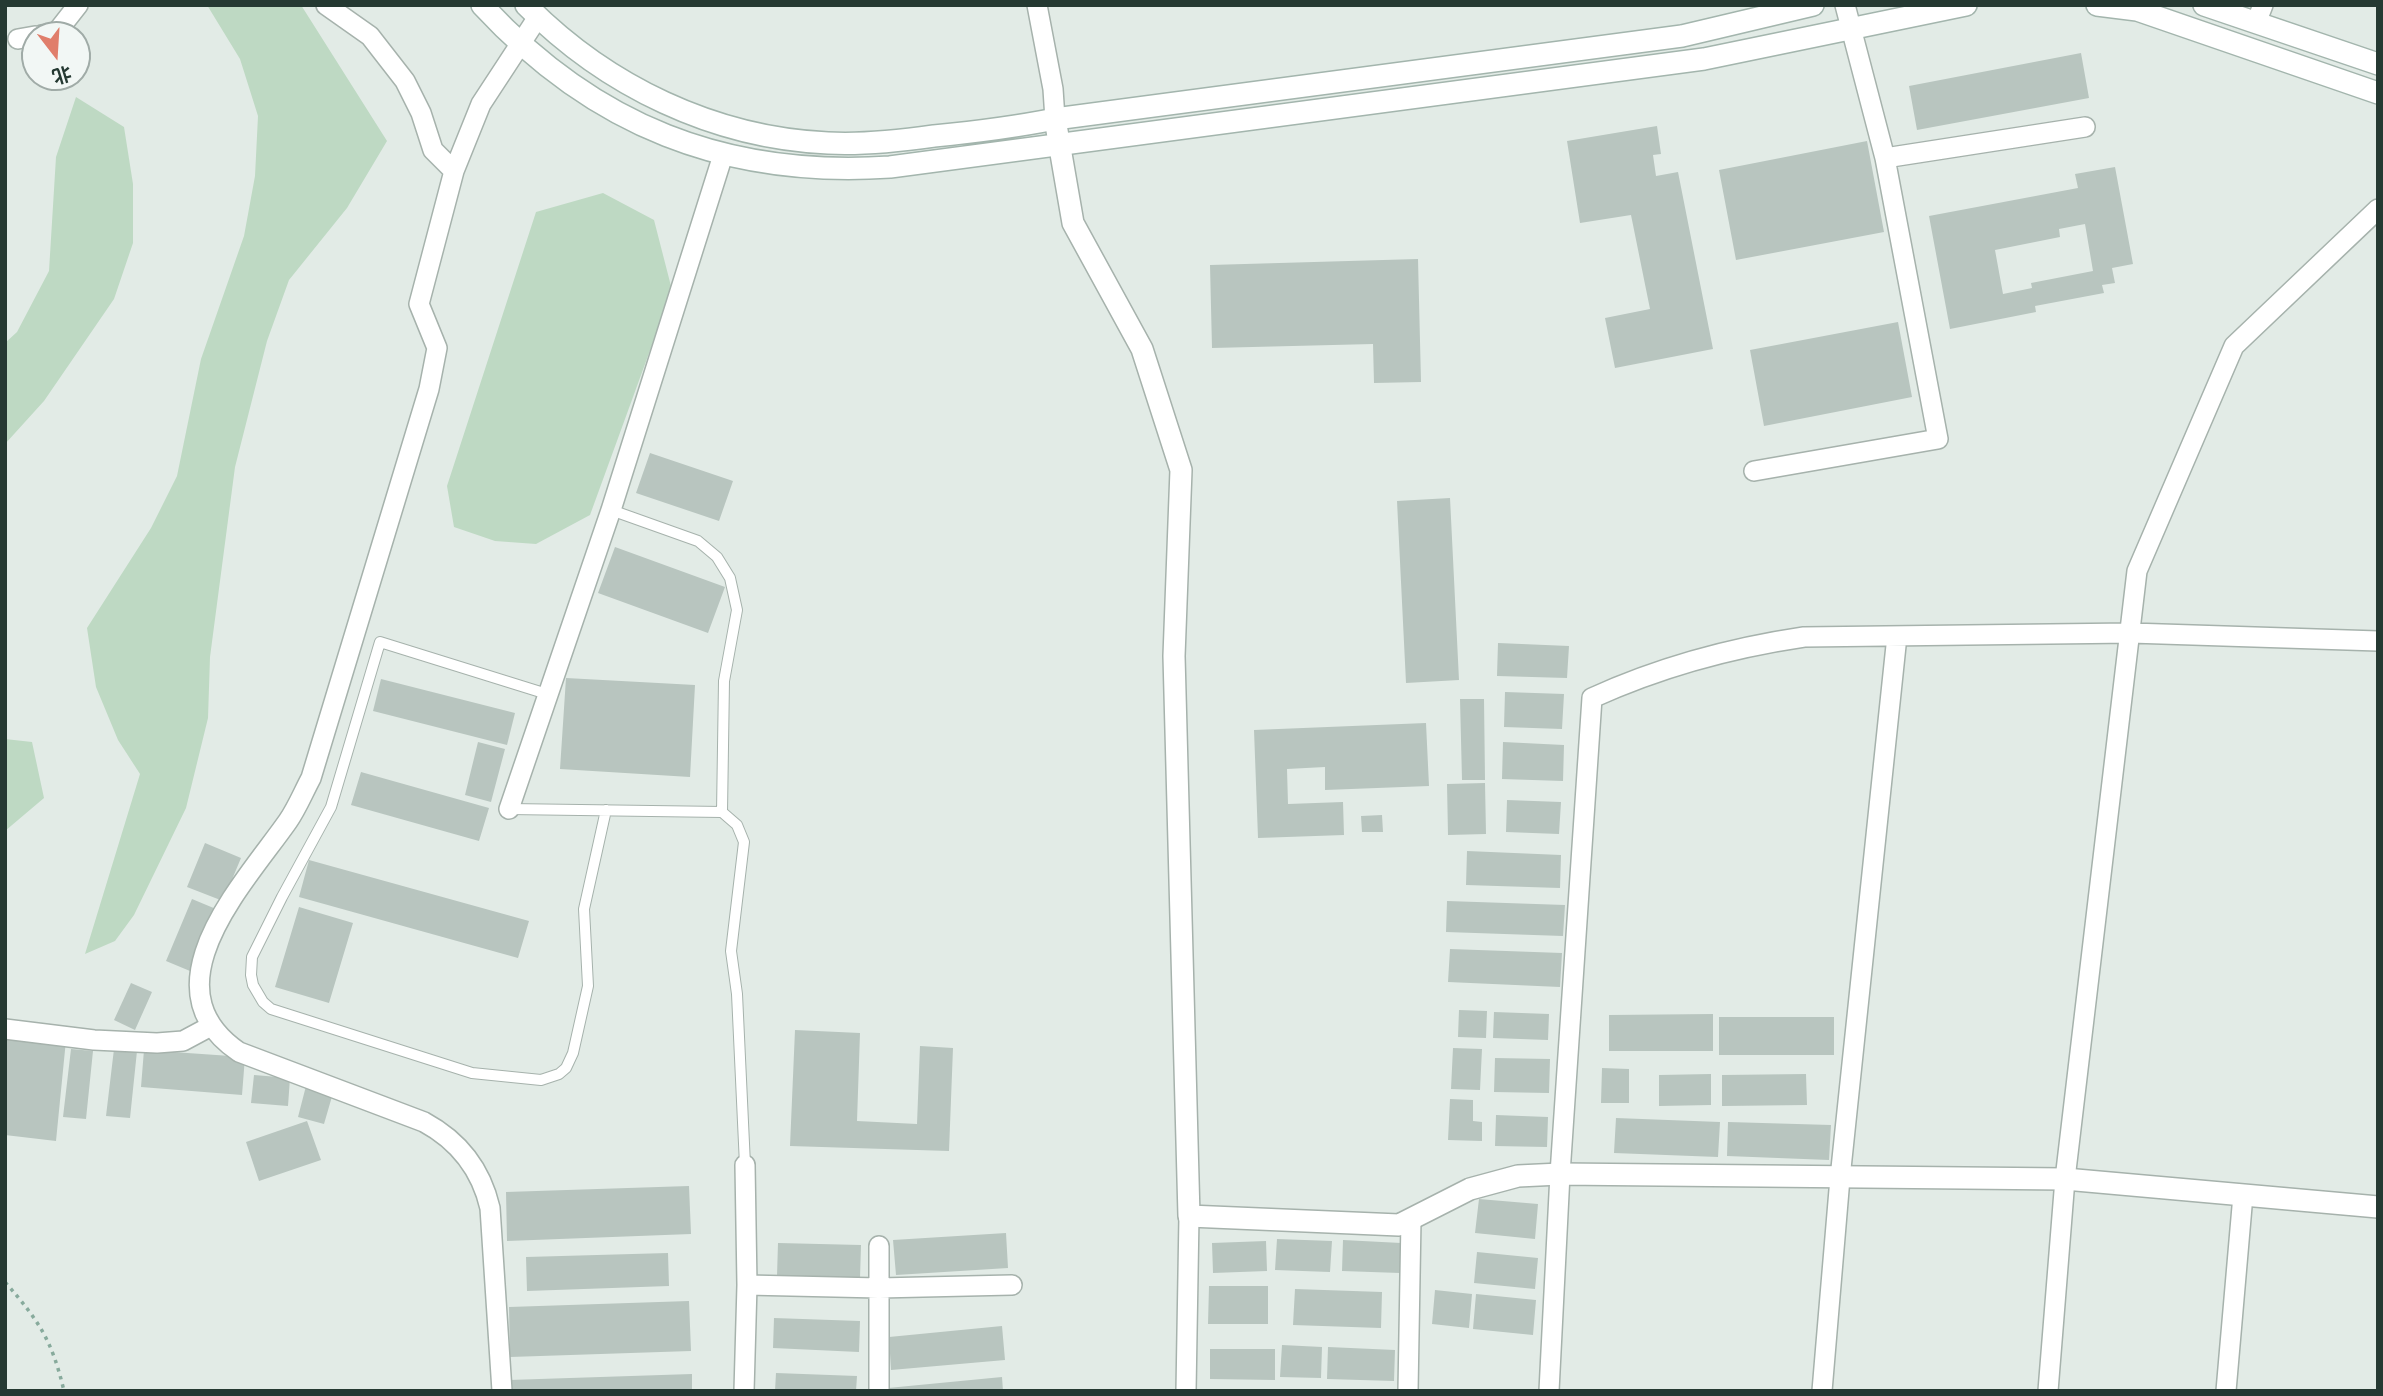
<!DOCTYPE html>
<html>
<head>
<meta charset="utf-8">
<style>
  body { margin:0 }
  #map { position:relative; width:2383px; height:1396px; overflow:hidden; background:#e2ebe6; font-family:"Fira Sans","Noto Sans SC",sans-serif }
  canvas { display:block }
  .frame { position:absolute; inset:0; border:7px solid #253932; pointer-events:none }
  .north { position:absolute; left:21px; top:21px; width:70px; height:70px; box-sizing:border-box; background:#f2f7f5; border:2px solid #a0aba7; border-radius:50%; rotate:163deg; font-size:19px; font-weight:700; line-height:28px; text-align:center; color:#253932 }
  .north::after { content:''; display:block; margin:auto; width:24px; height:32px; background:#e07e6b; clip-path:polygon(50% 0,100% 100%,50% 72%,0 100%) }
</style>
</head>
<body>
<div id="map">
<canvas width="2383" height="1396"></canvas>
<div class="frame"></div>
<div class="north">北</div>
</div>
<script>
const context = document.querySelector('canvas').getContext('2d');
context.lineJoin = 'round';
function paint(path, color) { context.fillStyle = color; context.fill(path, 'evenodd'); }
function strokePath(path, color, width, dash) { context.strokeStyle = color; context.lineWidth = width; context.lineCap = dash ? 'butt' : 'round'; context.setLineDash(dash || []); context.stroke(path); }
paint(new Path2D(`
  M207 5H301L387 141 347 208 289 280 267 341 235 467 210 657 208 718 186 808 134 915 115 941 85 954 140 774 118 740 96 687 87 628 151 528 177 476 201 359 244 236 255 176 258 116 240 59Z
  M76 97 124 127 133 184V243L114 299 44 401 5 444V343L17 332 49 271 56 157Z
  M603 193 654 220 672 290 590 515 536 544 495 541 454 527 447 486 536 212Z
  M5 739 32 742 44 798 5 831Z`), '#bed9c3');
paint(new Path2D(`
  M2081 53 2089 98 1917 130 1909 86Z
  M1657 126 1661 154 1653 155 1656 176 1678 172 1713 349 1615 368 1605 318 1650 309 1631 215 1580 223 1567 141Z
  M1867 141 1884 232 1736 260 1719 170Z
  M2115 167 2133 264 2112 268 2115 283 2102 285 2104 293 2035 306 2036 312 1950 329 1929 216 2078 188 2075 174ZM2085 224 2093 271 2031 283 2032 288 2003 294 1995 250 2060 237 2059 229Z
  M1418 259 1421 382 1374 383 1373 344 1212 348 1210 265Z
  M1898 322 1912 397 1764 426 1750 350Z
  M650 453 733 481 719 521 636 493Z
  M1450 498 1459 680 1406 683 1397 501Z
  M615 547 725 587 708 633 598 593Z
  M1498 643 1569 646 1567 678 1497 676Z
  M566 678 695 685 690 777 560 769Z
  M381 679 515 713 507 745 373 711Z
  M1505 692 1564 694 1562 729 1504 727Z
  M1460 699H1484L1485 780H1462Z
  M1426 723 1429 786 1325 790V767L1287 769 1288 804 1343 802 1344 835 1258 838 1254 730Z
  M478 742 505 749 491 802 465 795Z
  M1503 742 1564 745 1563 781 1502 779Z
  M361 772 489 808 479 841 351 805Z
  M1485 783 1486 834 1448 835 1447 784Z
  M1507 800 1561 802 1559 834 1506 832Z
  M1382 815 1383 832H1362L1361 816Z
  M205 843 241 858 223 901 187 887Z
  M1467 851 1561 855 1560 888 1466 885Z
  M309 860 529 921 518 958 299 897Z
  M192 899 216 909 190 971 166 961Z
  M1447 901 1565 905 1563 936 1446 932Z
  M299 907 353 923 329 1003 275 987Z
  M1450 949 1562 953 1560 987 1448 982Z
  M131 983 152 992 135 1030 114 1020Z
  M1459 1010 1487 1011 1486 1038 1458 1037Z
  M1494 1012 1549 1014 1548 1040 1493 1038Z
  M1713 1014V1051H1609V1015Z
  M1719 1017H1834V1055H1719Z
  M795 1030 860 1033 857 1121 917 1124 920 1046 953 1048 949 1151 790 1146Z
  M5 1034 66 1040 56 1141 5 1135Z
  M1453 1048 1482 1049 1480 1090 1451 1089Z
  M71 1049 93 1051 86 1119 63 1117Z
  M114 1049 137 1051 130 1118 106 1116Z
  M144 1050 245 1057 242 1095 141 1087Z
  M1495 1058 1550 1059 1549 1093 1494 1092Z
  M1602 1068 1629 1069V1103H1601Z
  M1711 1074V1105L1659 1106V1075Z
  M1806 1074 1807 1105 1722 1106V1075Z
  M254 1075 290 1078 288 1106 251 1103Z
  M306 1086 333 1093 324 1124 298 1117Z
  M1450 1099 1473 1100V1121L1482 1122V1141L1448 1140Z
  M1496 1115 1548 1117 1547 1147 1495 1146Z
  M1616 1118 1720 1122 1718 1157 1614 1153Z
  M307 1121 321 1160 259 1181 246 1142Z
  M1728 1122 1831 1125 1829 1160 1727 1156Z
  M689 1186 691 1234 507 1241 506 1192Z
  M1479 1199 1538 1204 1535 1239 1475 1233Z
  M1006 1233 1008 1268 896 1275 893 1240Z
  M1277 1239 1332 1241 1330 1272 1275 1270Z
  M1343 1240 1401 1243 1400 1273 1342 1271Z
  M1266 1241 1267 1271 1213 1273 1212 1243Z
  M778 1243 861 1245 860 1278 777 1276Z
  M1477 1252 1538 1258 1535 1289 1474 1283Z
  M668 1253 669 1286 527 1291 526 1257Z
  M1209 1286H1268V1324H1208Z
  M1295 1289 1382 1292 1381 1328 1293 1325Z
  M1435 1290 1472 1294 1469 1328 1432 1324Z
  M1476 1294 1536 1300 1533 1335 1473 1329Z
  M689 1301 691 1351 510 1357 509 1307Z
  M774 1318 860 1321 859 1352 773 1348Z
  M1002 1326 1005 1360 891 1370 889 1337Z
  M1282 1345 1322 1347 1321 1378 1280 1377Z
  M1328 1347 1395 1350 1394 1381 1327 1379Z
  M1210 1349H1275V1380L1210 1379Z
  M776 1373 857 1376 856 1391H775Z
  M692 1374V1391H510L509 1380Z
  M1002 1377 1003 1391H889L888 1388Z`), '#b8c5bf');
const service = new Path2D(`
  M547 694 380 642 331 807 282 897 252 957 251 975 253 985 263 1002 271 1009 472 1073 541 1080 559 1074 566 1068 573 1053 588 986 584 909 606 810
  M509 809 722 812 724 681 737 610 730 578 717 557 698 541 611 510
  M722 812 737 825 744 842 731 951 737 994 745 1165`);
const minor = new Path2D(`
  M326 5 370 36 405 81 421 113 433 150 454 171
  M1037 5 1053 89 1055 119
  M2256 23 2263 5
  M42 35 56 33 78 5
  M18 39 35 36
  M1885 158 2085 127
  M1754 471 1938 439 1885 158 1845 5
  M509 809 611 510 723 155
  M5 1029 94 1040 157 1043 183 1041 211 1026
  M747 1285 879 1288 1012 1285
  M502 1391 490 1208C481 1169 459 1141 424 1122L239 1052C144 987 244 884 288 821 297 808 303 793 311 778L429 389 437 348 419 304 454 171 481 104 538 17
  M744 1391 747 1285 745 1165
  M879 1391V1246
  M1186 1391 1189 1216
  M1408 1391 1411 1219
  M1549 1391 1560 1174 1592 698C1660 667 1730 648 1804 637L2131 633 2378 641
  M1822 1391 1840 1178 1897 636
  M2048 1391 2065 1179 2137 571 2234 346 2378 209
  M2226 1391 2243 1195`);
const tertiary = new Path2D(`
  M1055 119 1073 223 1142 349 1181 470 1174 656 1189 1216 1399 1225 1470 1189 1518 1176 1560 1174 2065 1179 2378 1207`);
const secondary = new Path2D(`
  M482 5C594 126 726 178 890 167L1704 59 1966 5
  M526 5C606 86 714 138 828 143 864 145 899 141 934 136 975 132 1015 127 1055 119L1682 36 1813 5
  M2097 5 2137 10 2378 93
  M2204 5 2378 64`);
strokePath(service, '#a6b2ac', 12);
strokePath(minor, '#a6b2ac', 22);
strokePath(tertiary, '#a6b2ac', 24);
strokePath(secondary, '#a3b5ad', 24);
strokePath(new Path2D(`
  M5 1282C39 1321 52 1340 64 1391`), '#87aa9c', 3.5, [3.5, 5]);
strokePath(service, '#fff', 10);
strokePath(minor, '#fff', 19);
strokePath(tertiary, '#fff', 21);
strokePath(secondary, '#fff', 21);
</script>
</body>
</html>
